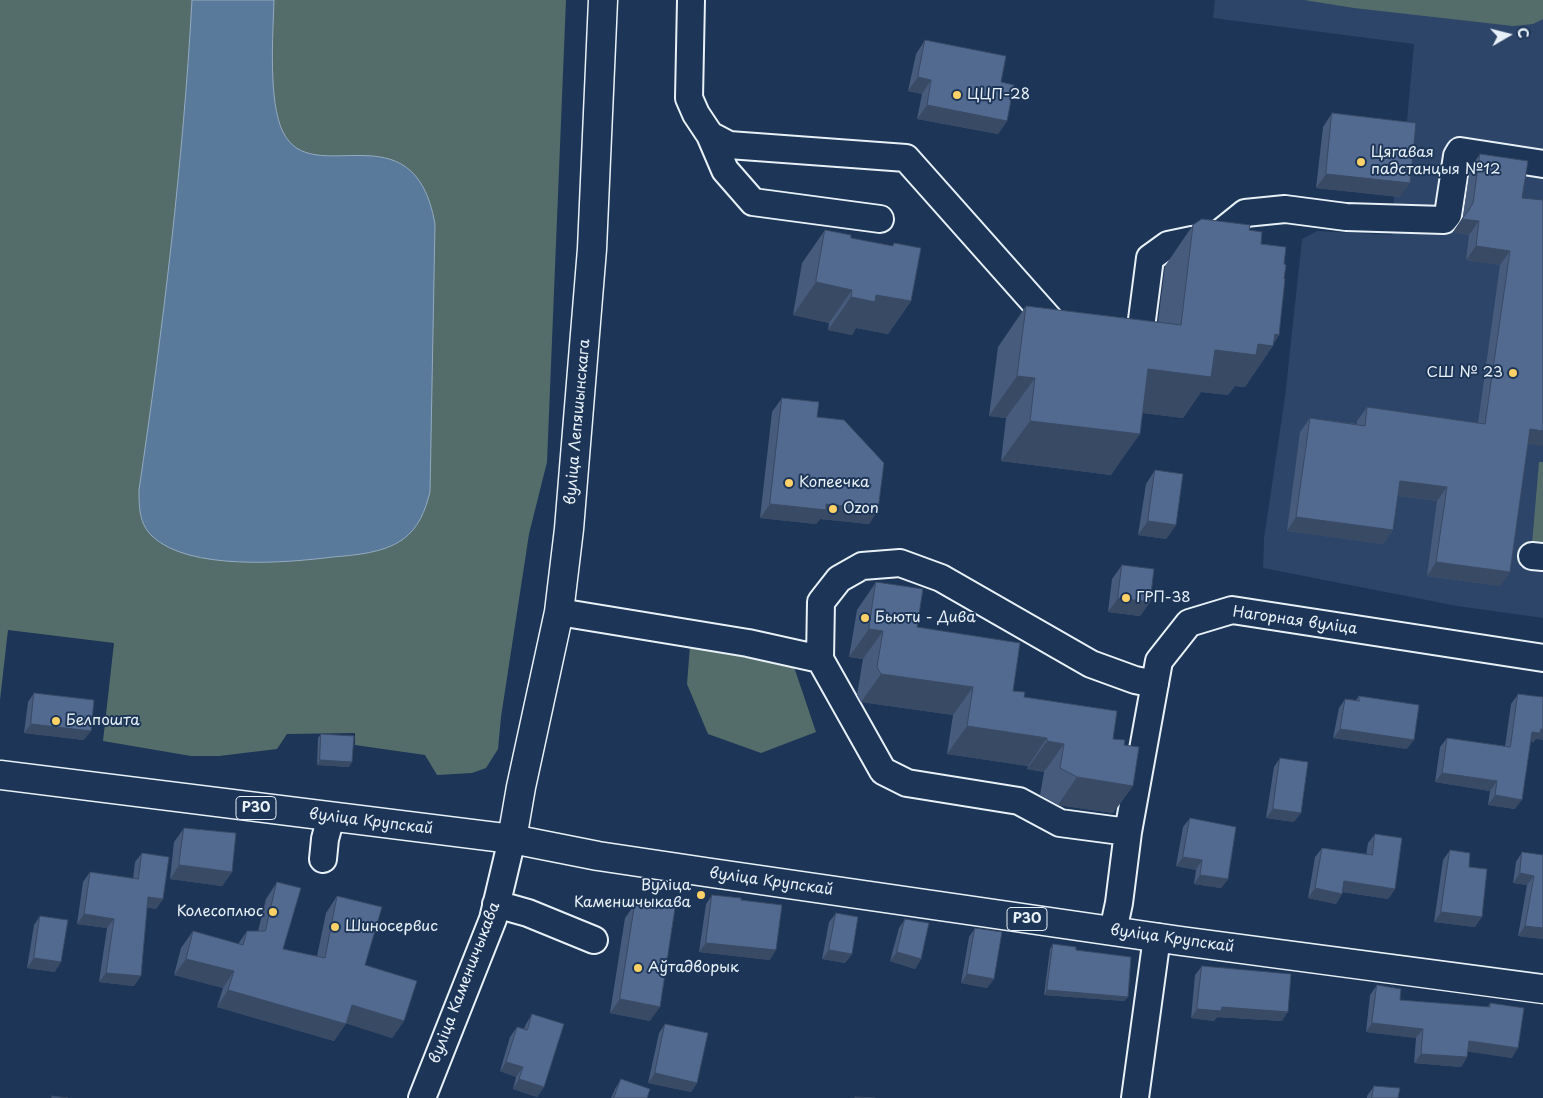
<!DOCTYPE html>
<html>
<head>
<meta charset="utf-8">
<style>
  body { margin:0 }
  #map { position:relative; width:1543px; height:1098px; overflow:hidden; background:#1d3557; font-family:"Playpen Sans",sans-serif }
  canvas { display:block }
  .north { position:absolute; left:1483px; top:10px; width:50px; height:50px; -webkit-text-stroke:4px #1d3557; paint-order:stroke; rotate:82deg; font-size:14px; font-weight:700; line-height:20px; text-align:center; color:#e8f1f8 }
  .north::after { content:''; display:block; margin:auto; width:18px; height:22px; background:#e8f1f8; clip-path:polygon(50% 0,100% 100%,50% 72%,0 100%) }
</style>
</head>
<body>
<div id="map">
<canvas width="1543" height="1098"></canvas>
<div class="north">С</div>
</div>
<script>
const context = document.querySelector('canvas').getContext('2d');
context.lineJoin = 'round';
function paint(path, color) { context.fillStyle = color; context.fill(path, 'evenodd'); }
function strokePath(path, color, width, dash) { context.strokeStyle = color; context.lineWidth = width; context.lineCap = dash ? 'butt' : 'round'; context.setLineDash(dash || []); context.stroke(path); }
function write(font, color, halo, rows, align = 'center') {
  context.font = font + ' "Playpen Sans",sans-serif'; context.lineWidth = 4; context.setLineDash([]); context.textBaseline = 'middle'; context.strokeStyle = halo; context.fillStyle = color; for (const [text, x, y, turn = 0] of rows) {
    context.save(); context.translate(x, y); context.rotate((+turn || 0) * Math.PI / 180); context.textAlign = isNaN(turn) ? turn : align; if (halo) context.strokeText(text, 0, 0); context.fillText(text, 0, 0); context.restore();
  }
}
paint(new Path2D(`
  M1215 0H1543V618L1457 606 1263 568 1264 538 1285 397 1302 239 1317 231 1392 235 1394 196 1400 197 1414 44 1213 18Z`), '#2d4568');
paint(new Path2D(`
  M0 0H566L547 462 529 534 501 717 498 749 486 768 472 773 437 775 425 755 355 745V733L287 734 277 749 219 756H191L103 741 114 643 8 630 0 700Z
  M1304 0H1543V19L1533 24 1513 26 1354 8Z
  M1539 462H1543V546L1532 544Z
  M690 646 793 664 816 732 761 753 708 734 687 684Z`), '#546d6a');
const water = new Path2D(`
  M192 0H274C273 34 268 102 283 132 312 192 414 104 435 224L430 492C425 511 419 528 402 540 383 553 356 555 333 557 286 563 188 571 152 536 139 524 139 506 139 490 163 327 183 164 192 0Z`);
paint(water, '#5a7a9b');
strokePath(water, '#93aac0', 1);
const minor = new Path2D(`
  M691 0 689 98 696 114 710 135 729 145 906 158 1059 330H1066
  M710 135 725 170 753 202 880 219
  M1120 334 1140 335 1150 258 1168 245 1192 240 1214 238 1245 213 1285 209 1346 217 1444 220 1448 215 1457 156 1460 151 1543 164
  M1532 556 1543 557
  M559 612 748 643 820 659
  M1128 832 1060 823 1019 801 907 783 883 771 820 659 821 602 839 579 862 566 900 563 941 578 1091 664 1135 680 1155 684
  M323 859 325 839 331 817
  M496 904 528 913 594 940
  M1113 931 1119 903 1128 832 1159 661 1189 623 1232 610 1543 658
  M422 1098 493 919 512 839
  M1135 1098 1157 937`);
const major = new Path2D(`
  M0 775 512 839 598 856 705 872 1181 941 1543 989
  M512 839 521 787 559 612 569 529 592 249 603 0`);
strokePath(minor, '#e8f1f8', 30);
strokePath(major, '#e8f1f8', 31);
strokePath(minor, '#1d3557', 26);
strokePath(major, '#1d3557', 28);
paint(new Path2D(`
  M925 40 1001 82 1007 121 998 134 917 119 922 94 908 91 916 54Z
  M1332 113 1400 197 1316 188 1323 127Z
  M1480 154 1522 198 1528 444 1510 572 1500 586 1427 576 1437 501 1397 496 1393 530 1383 544 1287 531 1300 432 1310 418 1357 424V421L1367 407 1478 423 1500 265 1466 260 1469 235 1453 232 1463 217 1470 168Z
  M1193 225 1249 230 1261 244 1284 264V279L1279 335 1245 387 1235 386 1228 395 1201 392 1183 418 1143 413 1111 475 1001 461 1006 418 989 416 998 347 1026 306 1158 322 1165 266Z
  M825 230 851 238 892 246 894 243 911 301 888 334 856 328 852 335 828 330 829 323 793 315 802 263Z
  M782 398 817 417 878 510 869 524 820 519 816 524 760 518 772 412Z
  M1155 470 1176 525 1166 539 1138 535 1146 484Z
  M1122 565 1150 602 1140 616 1108 612 1112 579Z
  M876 582 917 627 1013 691 1024 697 1113 739 1124 745 1133 786 1113 813 1058 805 1040 795 1044 772 1027 769 1028 766 947 754 953 715 861 702 857 695 863 659 849 657 857 610Z
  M34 693 84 740 24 733 28 702Z
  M1518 694 1536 739 1533 742H1530L1515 809 1488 805 1490 791 1435 782 1440 747 1447 738 1505 746 1511 704Z
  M1359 696 1407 749 1333 738 1339 708 1345 699 1356 700Z
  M321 734 349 767 317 765 318 738Z
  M1280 758 1294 822 1266 818 1274 767Z
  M1190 818 1228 879 1221 888 1194 884 1196 870 1176 866 1183 827Z
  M184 828 232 872 222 886 170 879 174 842Z
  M1375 834 1395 889 1388 899 1343 892 1342 894 1336 904 1308 898 1315 857 1322 848 1366 855 1368 843Z
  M1450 850 1475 927 1434 922 1443 860Z
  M1522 852 1543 855V939L1518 936 1527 885 1513 883 1516 862Z
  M142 853 163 899 156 909 147 907 134 986 99 982 107 928 77 924 83 882 90 872 133 879 135 862Z
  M277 882 283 949 317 956 326 913 337 896 365 965 404 1021 392 1038 346 1023 334 1041 217 1007 223 988 174 975 181 948 193 931 238 944 247 931H258L266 899Z
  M712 895 741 900 770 960 699 952 706 904Z
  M635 904 650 1021 610 1013 625 918Z
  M836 913 852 954 845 963 822 959 829 922Z
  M40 916 55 972 27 968 34 925Z
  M905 919 921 959 915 969 890 961 899 928Z
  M975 928 994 979 987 988 961 983 969 937Z
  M1053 944 1076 950 1128 997 1124 1001 1044 995 1050 949Z
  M1202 966 1282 1021 1217 1017 1214 1021 1191 1018 1195 975Z
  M1377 985 1400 1000 1488 1007 1490 1003 1512 1058 1468 1051 1467 1057 1461 1067 1414 1063 1416 1038 1366 1032 1370 995Z
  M532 1014 544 1087 537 1097 513 1089 516 1077 500 1071 510 1037 517 1027 524 1029 526 1024Z
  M665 1024 697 1083 691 1092 648 1083 659 1033Z
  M621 1079 647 1098H611L615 1089Z
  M1374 1086 1398 1098H1367V1096Z`), '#475b7c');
paint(new Path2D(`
  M918 77 931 80 922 94 908 91Z
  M927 105 1007 121 998 134 917 119Z
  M1326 174 1410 183 1400 197 1316 188Z
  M1462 219 1479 221 1469 235 1453 232Z
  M1476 246 1510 251 1500 265 1466 260Z
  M816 282 852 290 829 323 793 315Z
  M876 295 911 301 888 334 856 328 852 335 828 330 851 297Z
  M1275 334 1279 335 1271 346H1273L1245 387 1235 386 1228 395 1201 392 1183 418 1120 410 1148 369 1215 350 1258 344Z
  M1017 376 1035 378 1006 418 989 416Z
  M1030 421 1140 434 1111 475 1001 461Z
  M1530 429 1543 431V446L1520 443Z
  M1400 481 1447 487 1437 501 1390 495Z
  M770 504H826L878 510 869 524 820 519 816 524 760 518Z
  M1296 517 1393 530 1383 544 1287 531Z
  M1148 521 1176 525 1166 539 1138 535Z
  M1436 562 1510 572 1500 586 1427 576Z
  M1118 598 1150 602 1140 616 1108 612Z
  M869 629 883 631 863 659 849 657Z
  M881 674 973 687 953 715 861 702Z
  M31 724 91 731 84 740 24 733Z
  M967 726 1047 738 1028 766 947 754Z
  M1340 729 1414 740 1407 749 1333 738Z
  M1541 729H1543V740L1536 739 1533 742 1525 741 1532 732Z
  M1047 741 1064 744 1044 772 1027 769Z
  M320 760 352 762 349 767 317 765Z
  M1442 773 1497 781 1490 791 1435 782Z
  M1077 777 1133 786 1113 813 1058 805Z
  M1495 795 1522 800 1515 809 1488 805Z
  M1273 809 1301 813 1294 822 1266 818Z
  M1183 857 1202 860 1196 870 1176 866Z
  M179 865 232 872 222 886 170 879Z
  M1520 873 1534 876 1527 885 1513 883Z
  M1200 875 1228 879 1221 888 1194 884Z
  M1344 881 1395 889 1388 899 1337 891Z
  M1315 888 1342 894 1336 904 1308 898Z
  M148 897 163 899 156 909 142 907Z
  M1441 912 1482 917 1475 927 1434 922Z
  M84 914 114 919 107 928 77 924Z
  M1525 926 1543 928V939L1518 936Z
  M706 943 776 950 770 960 699 952Z
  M829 950 852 954 845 963 822 959Z
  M897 952 921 959 915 969 890 961Z
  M34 958 61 962 55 972 27 968Z
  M186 959 234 971 223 988 174 975Z
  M106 973 141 976 134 986 99 982Z
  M967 974 994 979 987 988 961 983Z
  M228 990 346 1024 334 1041 217 1007Z
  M1047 990 1128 997 1124 1001 1044 995Z
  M620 999 660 1007 650 1021 610 1013Z
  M352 1005 404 1021 392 1038 341 1022Z
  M1222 1007 1288 1012 1282 1021 1217 1017 1214 1021 1191 1018 1197 1009Z
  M1372 1023 1423 1029 1416 1038 1366 1032Z
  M1469 1041 1518 1048 1512 1058 1462 1051Z
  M1421 1054 1467 1057 1461 1067 1414 1063Z
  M506 1062 523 1067 516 1077 500 1071Z
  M655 1073 697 1083 691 1092 648 1083Z
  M519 1079 544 1087 537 1097 513 1089Z`), '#394a65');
const building = new Path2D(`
  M925 40 1006 56 1001 82 1014 85 1007 121 927 105 931 80 918 77Z
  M1332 113 1416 123 1410 183 1326 174Z
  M1480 154 1528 161 1522 198 1543 200V431L1530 429 1510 572 1436 562 1447 487 1400 481 1393 530 1296 517 1310 418 1365 426 1367 407 1485 424 1510 251 1476 246 1479 221 1462 219 1469 210 1473 203Z
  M1202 219 1250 225 1249 230 1262 232 1261 244 1286 247 1284 264 1286 265 1284 279H1285L1279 335 1275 334 1273 346 1258 344 1256 355 1215 350 1211 377 1148 369 1140 434 1030 421 1035 378 1017 376 1026 306 1181 325 1193 225Z
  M825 230 851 235V238L893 246 894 243 921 248 911 301 876 295 875 302 851 297 852 290 816 282Z
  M782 398 819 402 817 417 844 420 884 463 878 510 826 504V510L770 504Z
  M1155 470 1183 474 1176 525 1148 521Z
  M1122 565 1154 569 1150 602 1118 598Z
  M876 582 923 589 917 627 1020 643 1013 691 1025 692 1024 697 1117 711 1113 739 1125 740 1124 745 1139 747 1133 786 1077 777 1060 768 1064 744 1047 741V738L967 726 973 687 881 674 877 667 883 631 869 629Z
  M34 693 94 700 91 731 31 724Z
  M1518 694 1543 697V729H1541L1540 733 1532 732 1522 800 1495 795 1497 781 1442 773 1447 738 1510 747Z
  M1359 696 1419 705 1414 740 1340 729 1345 699 1359 701Z
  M321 734 354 736 352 762 320 760Z
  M1280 758 1308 762 1301 813 1273 809Z
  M1190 818 1236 827 1228 879 1200 875 1202 860 1183 857Z
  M184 828 236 833 232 872 179 865Z
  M1375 834 1402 838 1395 889 1344 881 1342 894 1315 888 1322 848 1372 855Z
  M1450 850 1470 853 1469 867 1487 869 1482 917 1441 912Z
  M1522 852 1543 855V928L1525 926 1534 876 1520 873Z
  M142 853 169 857 163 899 148 897 141 976 106 973 114 919 84 914 90 872 138 879Z
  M277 882 301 888 283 949 325 958 337 896 382 907 365 965 417 981 404 1021 352 1005 346 1024 228 990 234 971 186 959 193 931 243 945 247 931H265Z
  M712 895 741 898V900L782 905 776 950 706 943Z
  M635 904 675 908 660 1007 620 999Z
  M836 913 858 917 852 954 829 950Z
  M40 916 68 920 61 962 34 958Z
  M905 919 929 923 921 959 897 952Z
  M975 928 1002 932 994 979 967 974Z
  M1053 944 1076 947V950L1131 957 1128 997 1047 990Z
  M1202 966 1291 974 1288 1012 1222 1007 1221 1011 1197 1009Z
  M1377 985 1401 989 1400 1000 1490 1007V1003L1524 1008 1518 1048 1469 1041 1467 1057 1421 1054 1423 1029 1372 1023Z
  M532 1014 564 1024 544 1087 519 1079 523 1067 506 1062 517 1027 527 1030Z
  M665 1024 708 1033 697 1083 655 1073Z
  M621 1079 650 1089 647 1098H614Z
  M1374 1086 1400 1088 1398 1098H1372Z
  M52 1096 68 1098H52Z
  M855 1097 875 1098H855Z`);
paint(building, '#526a90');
strokePath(building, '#394a65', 1);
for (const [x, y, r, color] of [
  [957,95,5,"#ffd166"],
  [1361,162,5,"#ffd166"],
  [1513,373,5,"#ffd166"],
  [789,483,5,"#ffd166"],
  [833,509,5,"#ffd166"],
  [1126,598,5,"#ffd166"],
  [865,618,5,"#ffd166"],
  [56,721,5,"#ffd166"],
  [701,895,5,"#ffd166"],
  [273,912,5,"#ffd166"],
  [335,927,5,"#ffd166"],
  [638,968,5,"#ffd166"]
]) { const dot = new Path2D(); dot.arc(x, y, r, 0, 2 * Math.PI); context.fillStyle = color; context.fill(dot); strokePath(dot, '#1d3557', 2); }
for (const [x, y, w] of [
  [256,808,40],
  [1027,919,40]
]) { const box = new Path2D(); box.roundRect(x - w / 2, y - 11.5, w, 23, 4); context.fillStyle = '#1d3557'; context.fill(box); strokePath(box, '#e8f1f8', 1); }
write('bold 14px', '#e8f1f8', null, [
  ["Р30",256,808],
  ["Р30",1027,919]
]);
write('15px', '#e8f1f8', '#1d3557', [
  ["ЦЦП-28",967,95],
  ["Цягавая",1371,153],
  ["падстанцыя №12",1371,170],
  ["СШ № 23",1503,373,"right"],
  ["Копеечка",799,483],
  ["Ozon",843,509],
  ["ГРП-38",1136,598],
  ["Бьюти - Дива",875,618],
  ["Белпошта",66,721],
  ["Вуліца",691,886,"right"],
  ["Каменшчыкава",691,903,"right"],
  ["Колесоплюс",263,912,"right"],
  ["Шиносервис",345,927],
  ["Аўтадворык",648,968]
], 'left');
write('15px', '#e8f1f8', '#1d3557', [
  ["вуліца Лепяшынскага",578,422,-85],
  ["Нагорная вуліца",1295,621,8],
  ["вуліца Крупскай",371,822,7],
  ["вуліца Крупскай",771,882,8],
  ["вуліца Крупскай",1172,939,8],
  ["вуліца Каменшчыкава",465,983,-69]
]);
</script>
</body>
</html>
